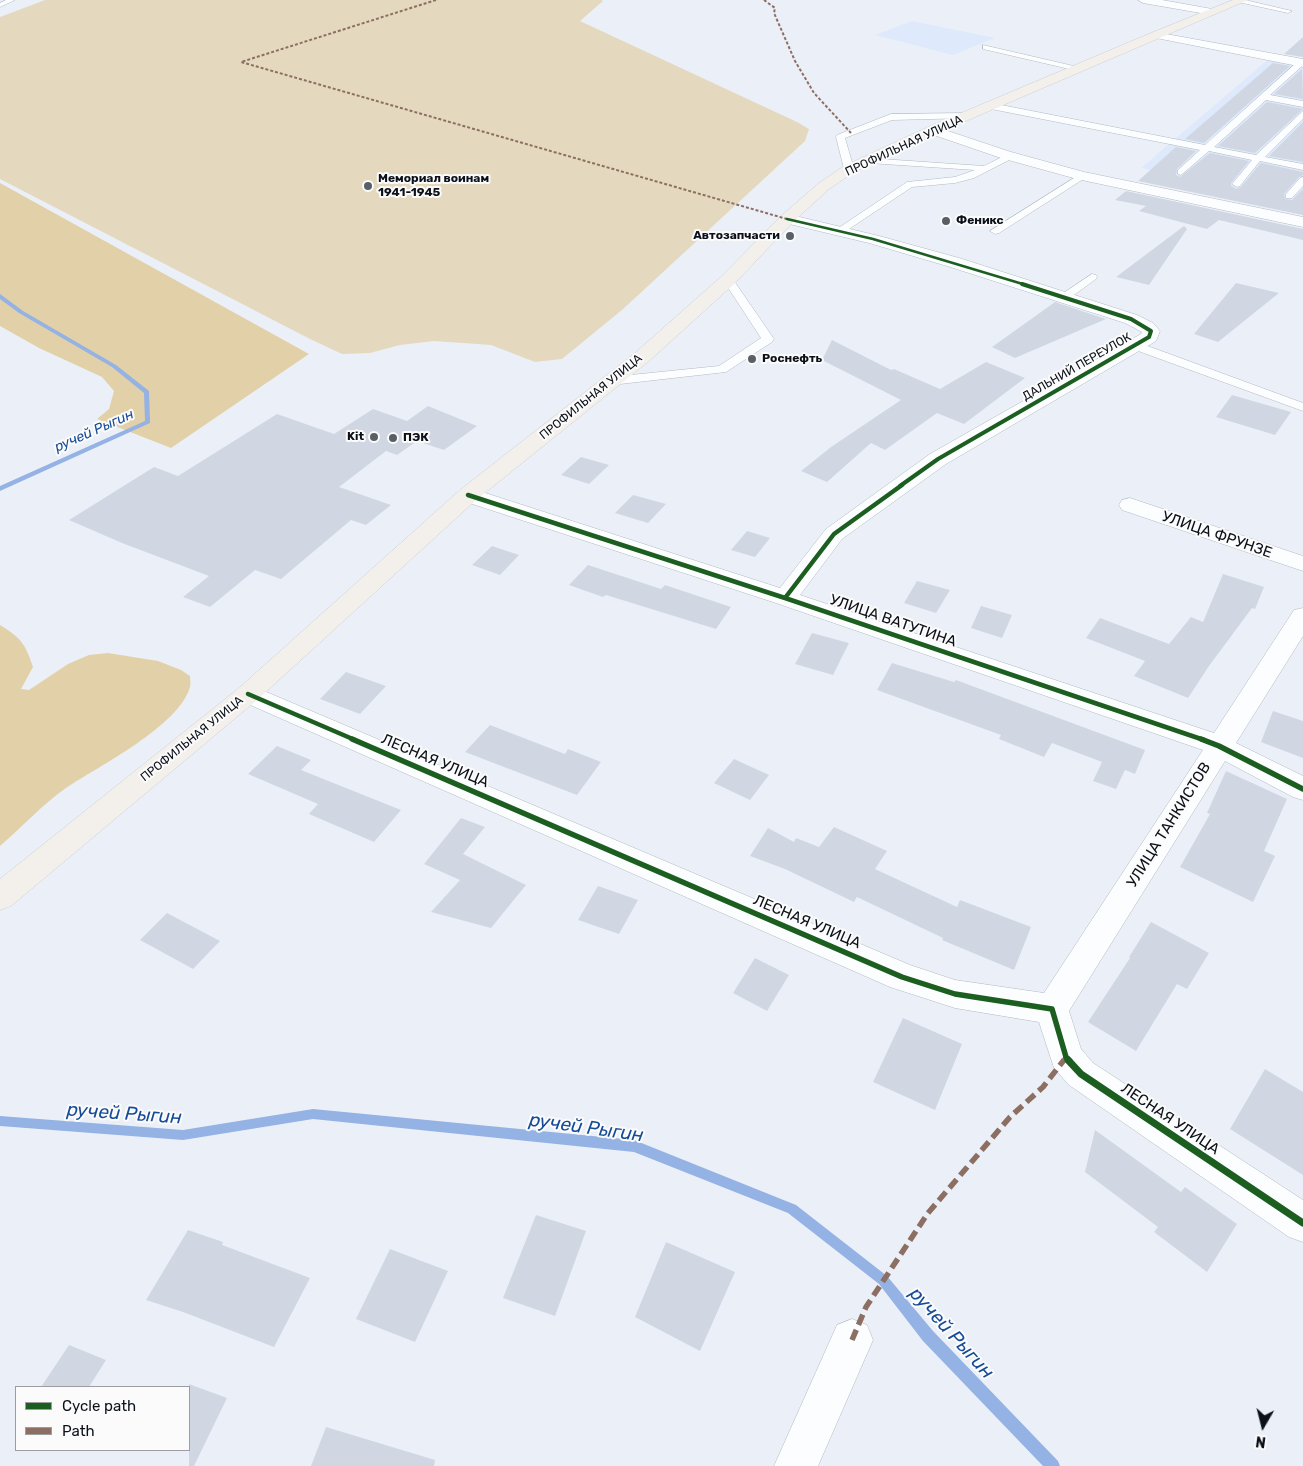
<!DOCTYPE html>
<html>
<head>
<meta charset="utf-8">
<style>
  body { margin:0 }
  #map { position:relative; width:1303px; height:1466px; overflow:hidden; background:#ebf0f8; font-family:Rubik,sans-serif }
  canvas { display:block }
  .legend { position:absolute; left:15px; top:1386px; width:175px; height:65px; box-sizing:border-box; background:#fbfbfb; border:1px solid #9b9da1; margin:0; padding:6px 9px; list-style:none; font-size:15px; color:#0c1119 }
  .legend li { display:flex; align-items:center; gap:10px; height:25px }
  .legend b { width:25px; border:1px solid #9b9da1 }
  .north { position:absolute; left:1238px; top:1401px; width:50px; height:50px; -webkit-text-stroke:4px #fbfbfb; paint-order:stroke; rotate:188deg; font-size:14px; font-weight:700; line-height:20px; text-align:center; color:#0c1119 }
  .north::after { content:''; display:block; margin:auto; width:18px; height:22px; background:#0c1119; clip-path:polygon(50% 0,100% 100%,50% 72%,0 100%) }
</style>
</head>
<body>
<div id="map">
<canvas width="1303" height="1466"></canvas>
<ul class="legend">
<li><b style="height:6px;background:#1b5e20"></b>Cycle path</li>
<li><b style="height:6px;background:#8d6e63"></b>Path</li>
</ul>
<div class="north">N</div>
</div>
<script>
const context = document.querySelector('canvas').getContext('2d');
context.lineJoin = 'round';
function paint(path, color) { context.fillStyle = color; context.fill(path, 'evenodd'); }
function strokePath(path, color, width, dash) { context.strokeStyle = color; context.lineWidth = width; context.lineCap = dash ? 'butt' : 'round'; context.setLineDash(dash || []); context.stroke(path); }
function write(font, color, halo, rows, align = 'center') {
  context.font = font + ' Rubik,sans-serif'; context.lineWidth = 4; context.setLineDash([]); context.textBaseline = 'middle'; context.strokeStyle = halo; context.fillStyle = color; for (const [text, x, y, turn = 0] of rows) {
    context.save(); context.translate(x, y); context.rotate((+turn || 0) * Math.PI / 180); context.textAlign = isNaN(turn) ? turn : align; if (halo) context.strokeText(text, 0, 0); context.fillText(text, 0, 0); context.restore();
  }
}
paint(new Path2D(`
  M912 21 995 38 953 55 875 35Z
  M1271 57 1303 63V205L1141 168Z`), '#dee9fb');
paint(new Path2D(`
  M45 0H601L603 1 580 21 797 122 809 129 805 141 622 310 562 359 535 362 491 345 434 341 400 345 370 353 342 354 310 339 0 179V17Z`), '#e4d9be');
paint(new Path2D(`
  M0 183 309 354 171 448 97 419 109 409 114 391 102 377 39 348 0 326Z
  M0 625C21 638 25 643 33 667L21 689 29 690 68 664 89 655 108 653 158 661 181 670 190 676C190 679 191 684 190 687 179 726 99 766 66 788 43 804 22 827 0 846Z`), '#e2d1a8');
paint(new Path2D(`
  M0 294 23 311 116 365 149 391 150 423 0 491V486L145 421 144 393 112 367 19 313 0 299Z
  M313 1109 634 1140 796 1205 887 1276 933 1331 1058 1461 1060 1466H1043L923 1341 879 1284 788 1213 634 1152 313 1119 183 1140 0 1126V1116L183 1130Z`), '#94b2e3');
paint(new Path2D(`
  M1303 37V57L1284 54Z
  M1273 63 1290 66 1204 143 1185 139Z
  M1302 69 1303 99 1274 94Z
  M1267 102 1303 109 1255 153 1218 146Z
  M1303 122V162L1269 156Z
  M1176 147 1196 151 1177 169 1176 175 1180 177 1210 153 1249 161 1231 183V186L1236 189 1241 187 1261 163 1303 172V175L1299 177 1284 194 1285 199 1292 200 1303 189V215L1138 181Z
  M1126 191 1303 229V240L1219 220 1207 229 1139 211 1146 206 1115 200Z
  M1184 226 1187 229 1149 285 1116 277Z
  M1236 283 1279 293 1218 342 1194 334Z
  M1055 302 1106 319 1015 358 992 347Z
  M832 340 891 370 894 369 940 389 986 362 1025 378 964 424 937 413 885 450 871 443 827 482 801 471 831 447 901 400 822 360Z
  M1232 395 1291 412 1275 435 1216 417Z
  M428 406 477 426 444 450 417 441 397 455 386 451 339 487 391 505 366 525 351 520 281 579 255 570 210 607 183 597 209 576 122 543 69 520 154 467 178 476 277 414 334 434 373 409 407 421Z
  M581 457 609 465 589 484 561 475Z
  M633 495 666 504 648 523 615 513Z
  M747 531 770 538 755 557 731 550Z
  M492 546 519 555 500 575 472 565Z
  M588 565 661 589 665 585 731 607 716 629 606 595 603 597 569 585Z
  M1223 574 1264 587 1255 609 1252 608 1209 666 1188 698 1134 676 1145 661 1086 638 1100 618 1169 644 1191 617 1203 622Z
  M917 581 950 590 936 613 904 603Z
  M981 606 1012 615 1002 638 971 628Z
  M812 633 849 643 833 675 795 664Z
  M892 663 954 682 956 680 1145 750 1135 774 1125 770 1116 789 1093 781 1102 762 1052 743 1044 757 999 739 1001 735 877 690Z
  M346 672 386 686 360 714 320 699Z
  M1273 711 1303 721V758L1261 742Z
  M490 725 565 754 568 749 601 762 577 795 465 752Z
  M277 746 311 760 301 770 401 810 374 842 309 814 318 804 248 774Z
  M734 759 769 775 750 800 714 783Z
  M1226 771 1287 799 1264 851 1275 856 1253 902 1180 867 1210 814 1207 813Z
  M461 818 485 827 463 854 526 885 491 928 431 912 460 880 424 864Z
  M834 827 887 851 875 869 957 907 960 900 1031 927 1014 970 942 940 943 938 857 897 854 902 785 869 750 856 768 828 794 842 796 838 819 847Z
  M598 886 638 900 619 934 578 920Z
  M167 913 220 941 193 969 140 940Z
  M1151 922 1209 953 1187 989 1177 984 1136 1051 1088 1022 1130 958 1129 957Z
  M755 958 789 975 767 1011 733 993Z
  M903 1018 962 1044 935 1110 873 1082Z
  M1265 1069 1303 1092V1175L1230 1129Z
  M1095 1130 1181 1192 1185 1187 1237 1224 1207 1272 1154 1232 1158 1227 1085 1172Z
  M536 1215 586 1231 555 1316 503 1298Z
  M188 1230 223 1242 222 1245 310 1278 274 1347 183 1312 146 1300Z
  M666 1242 735 1272 700 1351 635 1317Z
  M390 1249 448 1271 415 1342 356 1319Z
  M69 1345 106 1360 89 1387H41Z
  M189 1384 227 1398 194 1466H189Z
  M326 1427 435 1460 434 1466H311Z`), '#d0d7e3');
const lane = new Path2D(`
  M6 0H15L0 7V3Z
  M1237 0H1245L1292 11 1288 13 1238 2Z
  M983 45 1078 67 1082 69 1078 71 983 49Z
  M1295 64 1302 66 1270 95 1303 101V107L1266 100 1214 147 1256 155 1303 111V119L1265 157 1303 164V170L1260 161 1240 186 1237 187 1232 184 1252 160 1209 151 1181 175 1178 174V170L1200 150 991 109 987 106 991 103 1205 145Z
  M968 113 971 114V118L892 120 845 138 854 169 849 172 844 169 836 137 837 135 891 114Z
  M1010 153 1015 156 1013 158 974 178 955 183 912 187 843 233 839 234 834 231 907 182 955 177 975 170 869 163 866 162V158L984 166Z
  M1082 173 1087 176 1085 178 999 233 995 234 990 231Z
  M1303 177V186L1292 198H1286V194L1300 178Z
  M1092 274 1096 275 1097 277 1096 279 1067 300H1059L1057 298 1059 296Z
  M728 277 732 278 774 339 772 342 726 372 611 385 607 384 605 381 611 377 719 366 761 338 723 280Z
  M1134 341 1303 403V411L1130 348 1128 345 1130 342Z`);
const street = new Path2D(`
  M1138 0H1162L1212 9 1218 12 1212 15 1143 3Z
  M1155 32 1303 59V67L1151 37 1149 35Z
  M933 126 1011 152 1084 172 1303 217V227L1077 179 1001 158 928 133 926 130Z
  M787 214 879 236 959 258 1137 315 1153 323 1160 331 1156 341 946 464 842 539 800 595 1214 733 1294 610 1303 608V636L1236 743 1303 776V800L1293 797 1225 761 1069 1011 1081 1049 1093 1063 1303 1200V1242L1289 1237 1069 1085 1054 1068 1039 1022 955 1008 890 987 239 700 235 694 239 688 248 685 257 688 910 965 955 980 1044 993 1203 750 776 603 460 500 457 495 460 490 468 488 476 490 780 588 826 529 930 454 1141 334 1142 332 1125 323 947 266 869 243 781 222 779 219 781 216Z
  M1130 498 1303 556V571L1122 510 1119 505 1122 500Z
  M852 1319 867 1325 873 1340 818 1466H774L837 1325Z`);
const primary = new Path2D(`
  M1233 0H1248L938 133 854 172 829 189 793 222 734 284 649 361 476 500 257 700 11 906 0 910V879L239 688 460 490 635 353 722 276 781 216 819 183 844 166 928 127 1151 33Z`);
strokePath(lane, '#b3b9c1', 1);
strokePath(street, '#b3b9c1', 1);
strokePath(primary, '#ccced3', 1);
paint(lane, '#fcfdfe');
paint(street, '#fcfdfe');
paint(primary, '#f3f0eb');
strokePath(new Path2D(`
  M436 0 241 62 787 219
  M764 0 775 8 774 13 795 61 814 93 851 133`), '#8d6e63', 2, [3, 2]);
strokePath(new Path2D(`
  M1063 1061 1066 1057`), '#8d6e63', 4.5, [9, 4.5]);
strokePath(new Path2D(`
  M852 1340 866 1307 928 1213 1010 1117 1043 1087 1064 1060`), '#8d6e63', 5.5, [11, 5.5]);
strokePath(new Path2D(`
  M787 219 873 239 1026 285`), '#1b5e20', 2.5);
strokePath(new Path2D(`
  M900 486 938 459 1149 337 1151 331 1131 319 1022 284`), '#1b5e20', 4);
strokePath(new Path2D(`
  M468 495 785 598 1204 740
  M785 598 834 534 902 485
  M248 694 355 740`), '#1b5e20', 4.5);
strokePath(new Path2D(`
  M352 739 902 977 955 994 1052 1009 1066 1057 1070 1061
  M1201 739 1219 746 1303 789`), '#1b5e20', 5.5);
strokePath(new Path2D(`
  M1068 1060 1081 1074 1303 1223`), '#1b5e20', 7);
for (const [x, y, r, color] of [
  [368,186,5,"#5a5f67"],
  [946,221,5,"#5a5f67"],
  [790,236,5,"#5a5f67"],
  [752,359,5,"#5a5f67"],
  [374,437,5,"#5a5f67"],
  [393,438,5,"#5a5f67"]
]) { const dot = new Path2D(); dot.arc(x, y, r, 0, 2 * Math.PI); context.fillStyle = color; context.fill(dot); strokePath(dot, '#fbfbfb', 2); }
write('12px', '#0c1119', '#fbfbfb', [
  ["ПРОФИЛЬНАЯ УЛИЦА",904,146,-25],
  ["ДАЛЬНИЙ ПЕРЕУЛОК",1077,367,-30],
  ["ПРОФИЛЬНАЯ УЛИЦА",591,397,-39],
  ["ПРОФИЛЬНАЯ УЛИЦА",192,739,-39]
]);
write('bold 12px', '#0c1119', '#fbfbfb', [
  ["Мемориал воинам",378,179],
  ["1941-1945",378,193],
  ["Феникс",956,221],
  ["Автозапчасти",780,236,"right"],
  ["Роснефть",762,359],
  ["Kit",364,437,"right"],
  ["ПЭК",403,438]
], 'left');
write('italic 14px', '#164b98', '#fbfbfb', [
  ["ручей Рыгин",94,431,-24]
]);
write('15px', '#0c1119', '#fbfbfb', [
  ["УЛИЦА ФРУНЗЕ",1217,535,19],
  ["УЛИЦА ВАТУТИНА",893,621,19],
  ["ЛЕСНАЯ УЛИЦА",435,761,23],
  ["УЛИЦА ТАНКИСТОВ",1169,825,-58],
  ["ЛЕСНАЯ УЛИЦА",807,922,23],
  ["ЛЕСНАЯ УЛИЦА",1170,1119,34]
]);
write('italic 19px', '#164b98', '#fbfbfb', [
  ["ручей Рыгин",124,1114,4],
  ["ручей Рыгин",586,1128,8],
  ["ручей Рыгин",951,1333,48]
]);
</script>
</body>
</html>
